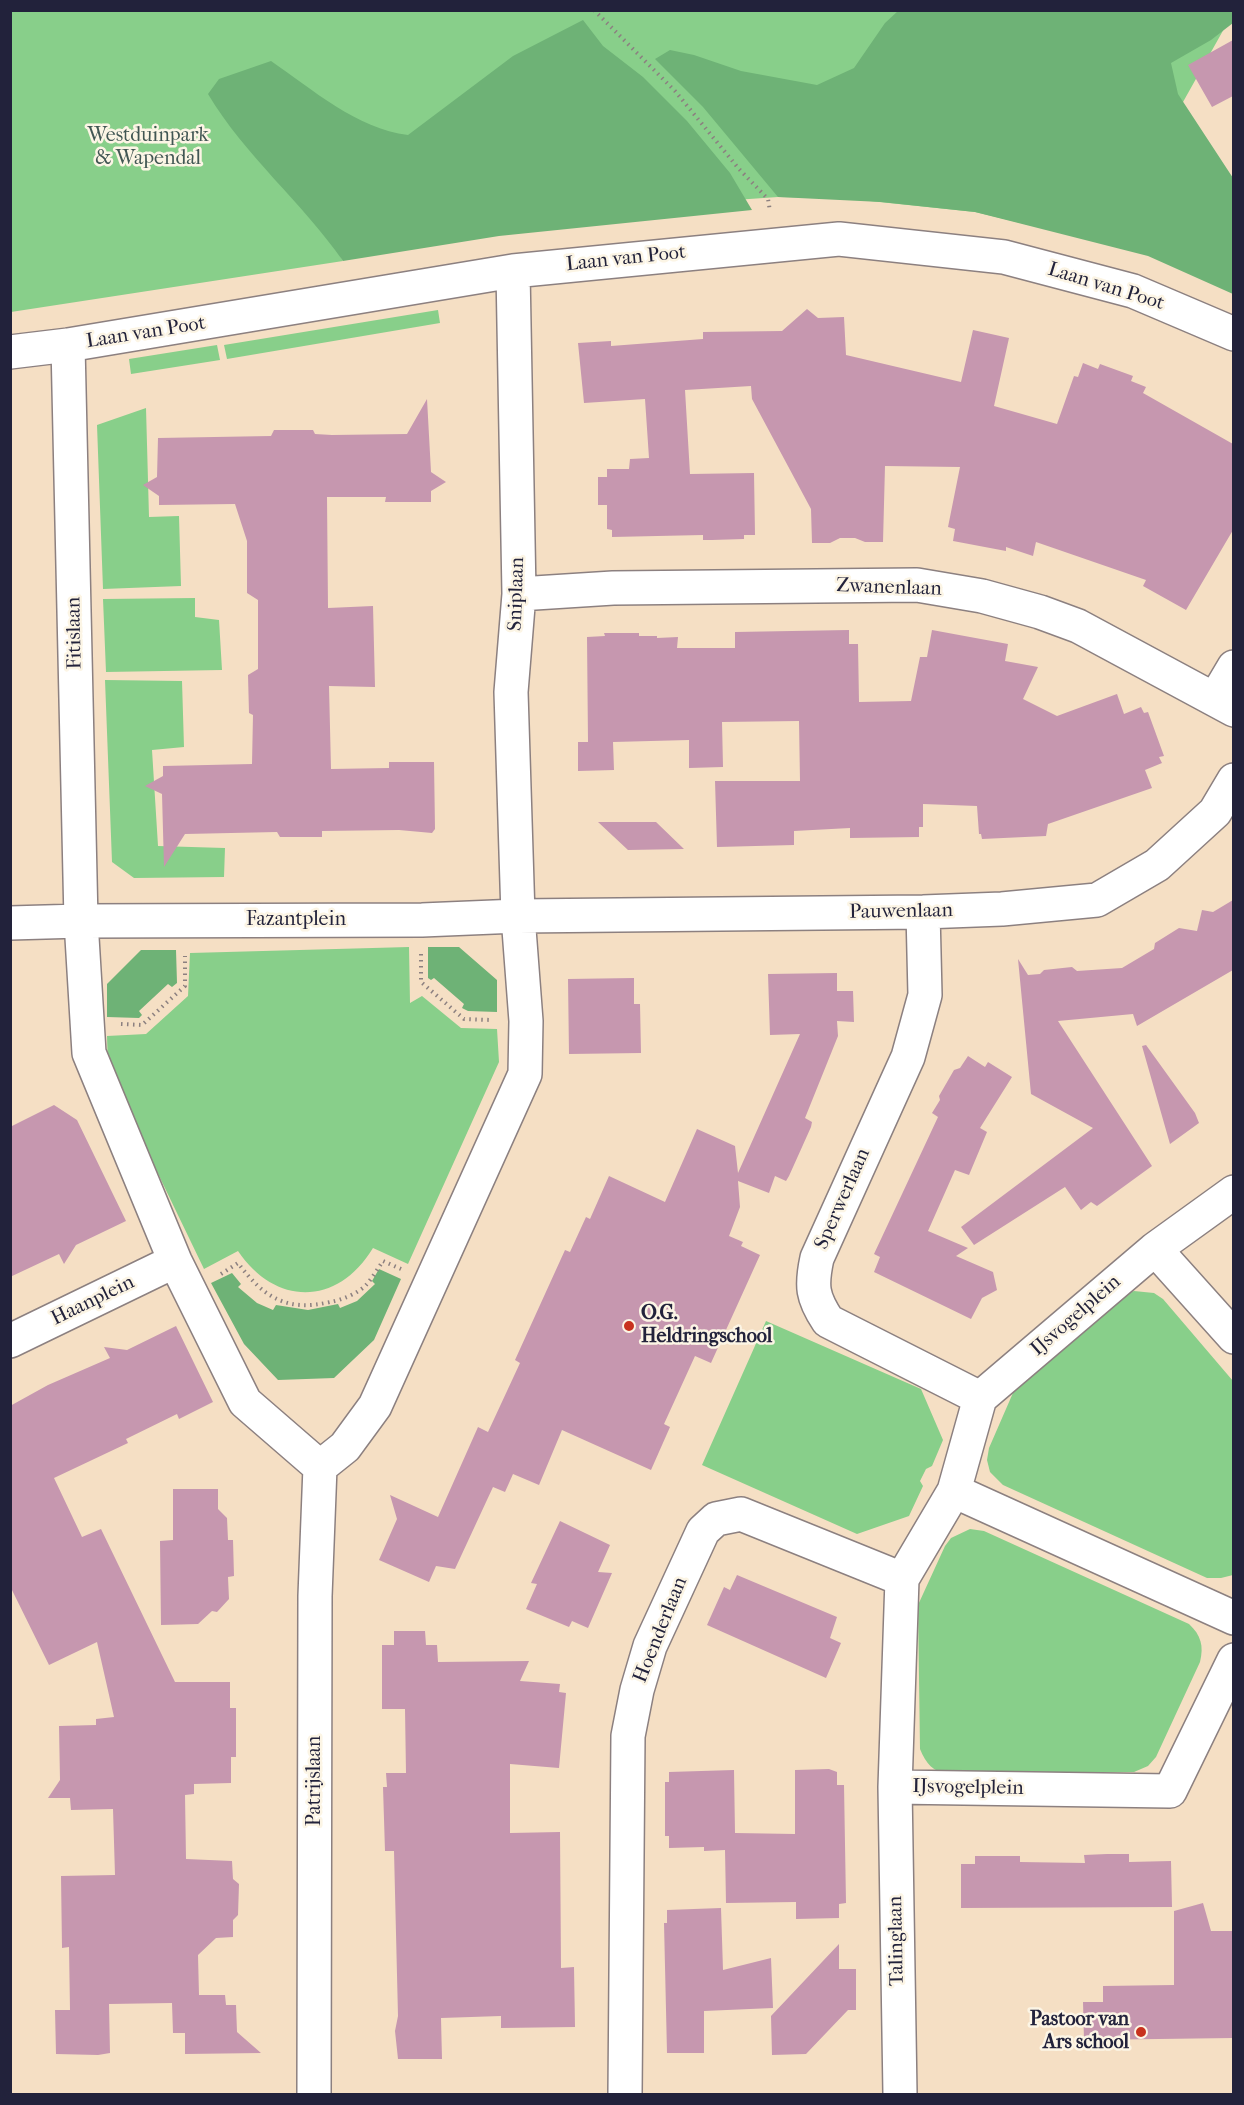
<!DOCTYPE html>
<html>
<head>
<meta charset="utf-8">
<style>
  body { margin:0 }
  #map { position:relative; width:1244px; height:2105px; overflow:hidden; background:#f5dfc4; font-family:"IM FELL French Canon",serif }
  canvas { display:block }
  .frame { position:absolute; inset:0; border:12px solid #22223b; pointer-events:none }
</style>
</head>
<body>
<div id="map">
<canvas width="1244" height="2105"></canvas>
<div class="frame"></div>
</div>
<script>
const context = document.querySelector('canvas').getContext('2d');
context.lineJoin = 'round';
function paint(path, color) { context.fillStyle = color; context.fill(path, 'evenodd'); }
function strokePath(path, color, width, dash) { context.strokeStyle = color; context.lineWidth = width; context.lineCap = dash ? 'butt' : 'round'; context.setLineDash(dash || []); context.stroke(path); }
function write(font, color, halo, rows, align = 'center') {
  context.font = font + ' "IM FELL French Canon",serif'; context.lineWidth = 5; context.setLineDash([]); context.textBaseline = 'middle'; context.strokeStyle = halo; context.fillStyle = color; for (const [text, x, y, turn = 0] of rows) {
    context.save(); context.translate(x, y); context.rotate((+turn || 0) * Math.PI / 180); context.textAlign = isNaN(turn) ? turn : align; if (halo) context.strokeText(text, 0, 0); context.fillText(text, 0, 0); context.restore();
  }
}
paint(new Path2D(`
  M10 11 1233 10 1234 11 1104 243 975 212 841 198 778 197 648 206 340 256 343 261 11 312Z
  M438 310 440 323 227 359 224 345Z
  M217 345 220 360 131 374 129 359Z
  M146 408 149 517 179 516 181 586 103 589 97 425Z
  M195 598V617L219 620 222 670 106 672 103 599Z
  M105 680 182 681 184 747 152 750 158 846 225 848 224 877 134 878 112 862Z
  M409 947 410 1003 422 996 461 1028 497 1029 499 1062 408 1264 373 1248C338 1306 276 1307 238 1251L204 1269 108 1070 107 1036 146 1034 188 996 190 953Z
  M1134 1291 1154 1293 1163 1299 1233 1381V1575L1221 1578H1207L1003 1485 990 1472 987 1460 989 1448 1016 1386 1123 1296Z
  M766 1321 921 1389 943 1440 932 1466 926 1469 920 1481 923 1486 909 1516 857 1534 702 1465Z
  M970 1529 984 1531 1189 1624C1201 1635 1204 1646 1200 1662L1156 1757 1148 1766 1134 1772 948 1775C933 1771 926 1764 920 1749L918 1605 945 1546 951 1538Z`), '#88cf8a');
paint(new Path2D(`
  M898 11H1233V23L1211 40 1171 63 1178 94 1233 178V294L1148 256 975 212 881 202 778 197 703 107 655 59 670 50 694 55 741 71 817 85 854 68 885 23Z
  M583 20 603 46 643 77 687 121 730 173 752 210 499 236 343 261C302 202 245 156 208 94L219 79 271 61C312 89 357 129 408 135L513 56Z
  M428 947H459L497 980V1012L468 1011 462 1008 464 1004 434 978 431 980 428 978Z
  M141 950H176L177 983 172 987 168 984 139 1011 142 1015 139 1018 107 1017V984Z
  M379 1269 401 1279 374 1340 334 1378 278 1380 244 1344 211 1283 232 1273 241 1284 238 1287 257 1303 273 1310 276 1305 308 1310 338 1304 340 1308 357 1301 375 1284 372 1281Z`), '#6eb276');
paint(new Path2D(`
  M1233 40V96L1212 107 1188 65Z
  M807 309 818 318 844 317 846 355 961 382 973 330 1009 338 994 406 1057 424 1074 376 1078 377 1083 363 1098 369 1100 364 1133 376 1131 381 1146 387 1143 393 1233 444V530L1186 610 1143 586 1146 580 1036 542 1033 556 1006 547V551L953 541 955 529 948 527 960 467 885 466 883 542H865L855 538H840L830 543H812L811 509 752 399 751 386 685 390 690 474 754 473 755 535H744V539L712 540H703V535L612 537V530L607 529V505H598V477H607V469H629L630 459 649 458 645 399 584 403 578 343 611 341V346L703 339V332L782 331Z
  M427 399 431 472 446 482 431 491V502H385L386 497H327L328 608 373 606 375 687 329 686 331 769 389 768V762H434L435 829 432 833 399 830 322 831V837H280L277 832 185 834 164 867 162 794 145 786 163 776V766L252 764 253 715 249 713 248 675 258 669V600L247 593V541L235 504 159 505V496L143 485 157 477 158 438 271 436 274 430H313L315 434 332 435 407 434Z
  M849 630V644H858L859 702 911 701 920 657H927L932 630 1008 644 1005 661 1038 667 1023 699 1057 716 1117 694 1124 714 1141 707 1144 713 1148 712 1164 756 1159 757 1162 763 1145 770 1152 788 1048 824 1046 836 982 839 981 834H979L977 806 923 804V827H919V837L850 838V828L794 831V845L717 847 715 781H800L799 721 722 722 723 767 689 768V740L613 742 614 770 578 771V742H588L587 637 605 636 604 633H639V636H657V638L678 637 677 648H735V632Z
  M598 822H656L684 849 628 850Z
  M1233 900V970L1137 1026 1133 1014 1058 1021 1152 1166 1097 1206 1091 1202 1081 1210 1065 1187 974 1245 961 1227 1093 1128 1031 1094 1018 959 1028 975 1040 974 1044 970 1072 967 1077 971 1122 968 1154 949 1155 943 1179 928 1197 931 1202 910 1213 912Z
  M837 973V991H853L854 1022 837 1021 838 1036 805 1118 812 1122 811 1127 789 1176 786 1181 775 1176 769 1193 738 1181 740 1207 729 1236 743 1242 741 1246 760 1255 711 1363 695 1356 664 1424 670 1427 651 1470 562 1430 539 1485 513 1474 505 1492 493 1487 455 1569 436 1566 429 1582 379 1560 397 1519 390 1495 438 1517 478 1427 488 1432 520 1363 515 1360 565 1250 570 1252 586 1217 590 1219 609 1176 665 1202 697 1129 735 1146 738 1173 800 1034 770 1035 768 974Z
  M634 978V1004H640L641 1053 569 1054 568 979Z
  M1146 1045 1195 1113 1199 1123 1170 1144 1142 1046Z
  M968 1056 985 1067 988 1062 1012 1077 980 1128 987 1132 969 1175 955 1170 928 1231 968 1248 956 1256 993 1272 997 1290 982 1298 971 1319 874 1272 880 1257 874 1254 938 1117 932 1113 940 1100 939 1096 954 1070 960 1068Z
  M54 1105 77 1120 126 1221 76 1245 64 1264 59 1254 10 1277V1127Z
  M176 1326 213 1402 179 1419 177 1414 126 1439 128 1443 54 1478 82 1537 101 1529 175 1682H230V1708H236V1757H231V1783L194 1784V1794L185 1795 186 1859 232 1861 233 1879 239 1884 238 1915 233 1920V1937L216 1938 198 1955 199 1995H225L226 2005H236L237 2032 261 2053 185 2054V2033H173L172 2003 109 2004 110 2053 98 2055 56 2054 55 2010H70L69 1947 62 1948 61 1876 115 1875 113 1809 71 1810 70 1798H48L60 1780 59 1726 96 1725V1719L114 1717 97 1642 49 1665 10 1586V1406L48 1385 110 1358 104 1347 127 1350Z
  M173 1489H218V1509L227 1518 228 1540H233L234 1576 228 1577 229 1599 217 1612 212 1611 198 1624 161 1625 160 1541 173 1540Z
  M560 1521 610 1545 598 1572 612 1573 588 1628 572 1621 569 1627 526 1609 537 1584 531 1583Z
  M737 1575 837 1617 830 1638 841 1643 826 1678 707 1625 724 1587 730 1590Z
  M394 1631H425L426 1645H437L438 1662 529 1661 520 1681 560 1684 559 1692 566 1693 559 1768 510 1764V1833L560 1832 561 1968 574 1967 575 2027 501 2028V2016L441 2018 442 2059H398L395 2031 398 2016 394 1851H385L383 1787H387L386 1773H406L405 1709H382V1645H394Z
  M829 1769 837 1772V1785H844L846 1903 839 1904V1918L796 1919V1902L726 1903 725 1850 704 1851V1847L669 1848V1836H665V1782H669V1772L734 1770 735 1833 795 1834V1770Z
  M1107 1854H1129V1862L1171 1861 1172 1907 961 1908V1864H975V1856H1020V1862L1085 1863 1084 1855Z
  M1203 1903 1211 1931H1233V2038L1084 2040 1083 2002H1103V1986L1174 1985V1911Z
  M721 1908 723 1970 771 1958 773 2008 704 2011V2053H667L664 1923H667V1910Z
  M839 1944V1969H856V2010H848L806 2054 772 2055 771 2016Z`), '#c697af');
const minor = new Path2D(`
  M10 352 68 345 513 271 839 239 1004 257 1133 291 1234 334
  M519 594 613 588 917 585 982 596 1040 612 1078 626 1234 710
  M1215 699 1234 667
  M923 912 925 995 908 1057 817 1258C811 1286 812 1297 828 1321L980 1398
  M10 923 81 921 68 345
  M1155 1249 1234 1192
  M1234 1337 1155 1249 980 1398 954 1491 902 1579 895 1787 1170 1791 1234 1660
  M10 1341 175 1261
  M320 1467 245 1402 175 1261 89 1053 81 921 422 920 518 916 923 912 1002 909 1097 900 1157 865 1215 812 1234 780
  M320 1467 345 1447 375 1406 525 1074 526 1021 518 916 511 692 519 594 513 271
  M954 1491 1234 1618
  M895 1787 900 2094
  M314 2094 315 1596 320 1467
  M625 2094 628 1736 637 1690 650 1646 703 1531 716 1519 741 1514 902 1579`);
strokePath(minor, '#8c8080', 36);
strokePath(new Path2D(`
  M594 10 675 91 739 169 768 199 770 211
  M421 954V982L464 1019 491 1020
  M121 1024 142 1025 185 986V956
  M221 1274 238 1263C264 1298 287 1312 330 1302 342 1300 359 1293 367 1284 373 1277 378 1268 383 1261L401 1269`), '#8c8080', 4, [1.5, 4.5]);
strokePath(minor, '#fff', 33);
for (const [x, y, r, color] of [
  [629,1326,6,"#c8321e"],
  [1141,2032,6,"#c8321e"]
]) { const dot = new Path2D(); dot.arc(x, y, r, 0, 2 * Math.PI); context.fillStyle = color; context.fill(dot); strokePath(dot, '#fcf5e5', 2); }
write('20px', '#415653', '#fcf5e5', [
  ["Westduinpark",148,136],
  ["& Wapendal",148,159]
]);
write('20px', '#22223b', '#fcf5e5', [
  ["Laan van Poot",626,259,-6],
  ["Laan van Poot",1106,287,17],
  ["Laan van Poot",146,333,-9],
  ["Zwanenlaan",889,588,2],
  ["Sniplaan",517,594,-88],
  ["Fitislaan",75,633,-91],
  ["Pauwenlaan",901,912,-1],
  ["Fazantplein",296,920],
  ["Sperwerlaan",843,1199,-66],
  ["Haanplein",93,1301,-26],
  ["IJsvogelplein",1076,1316,-41],
  ["Hoenderlaan",661,1630,-68],
  ["Patrijslaan",315,1781,-90],
  ["IJsvogelplein",968,1788,1],
  ["Talinglaan",897,1941,-91]
]);
write('bold 20px', '#22223b', '#fcf5e5', [
  ["O.G.",641,1314],
  ["Heldringschool",641,1337],
  ["Pastoor van",1129,2020,"right"],
  ["Ars school",1129,2043,"right"]
], 'left');
</script>
</body>
</html>
